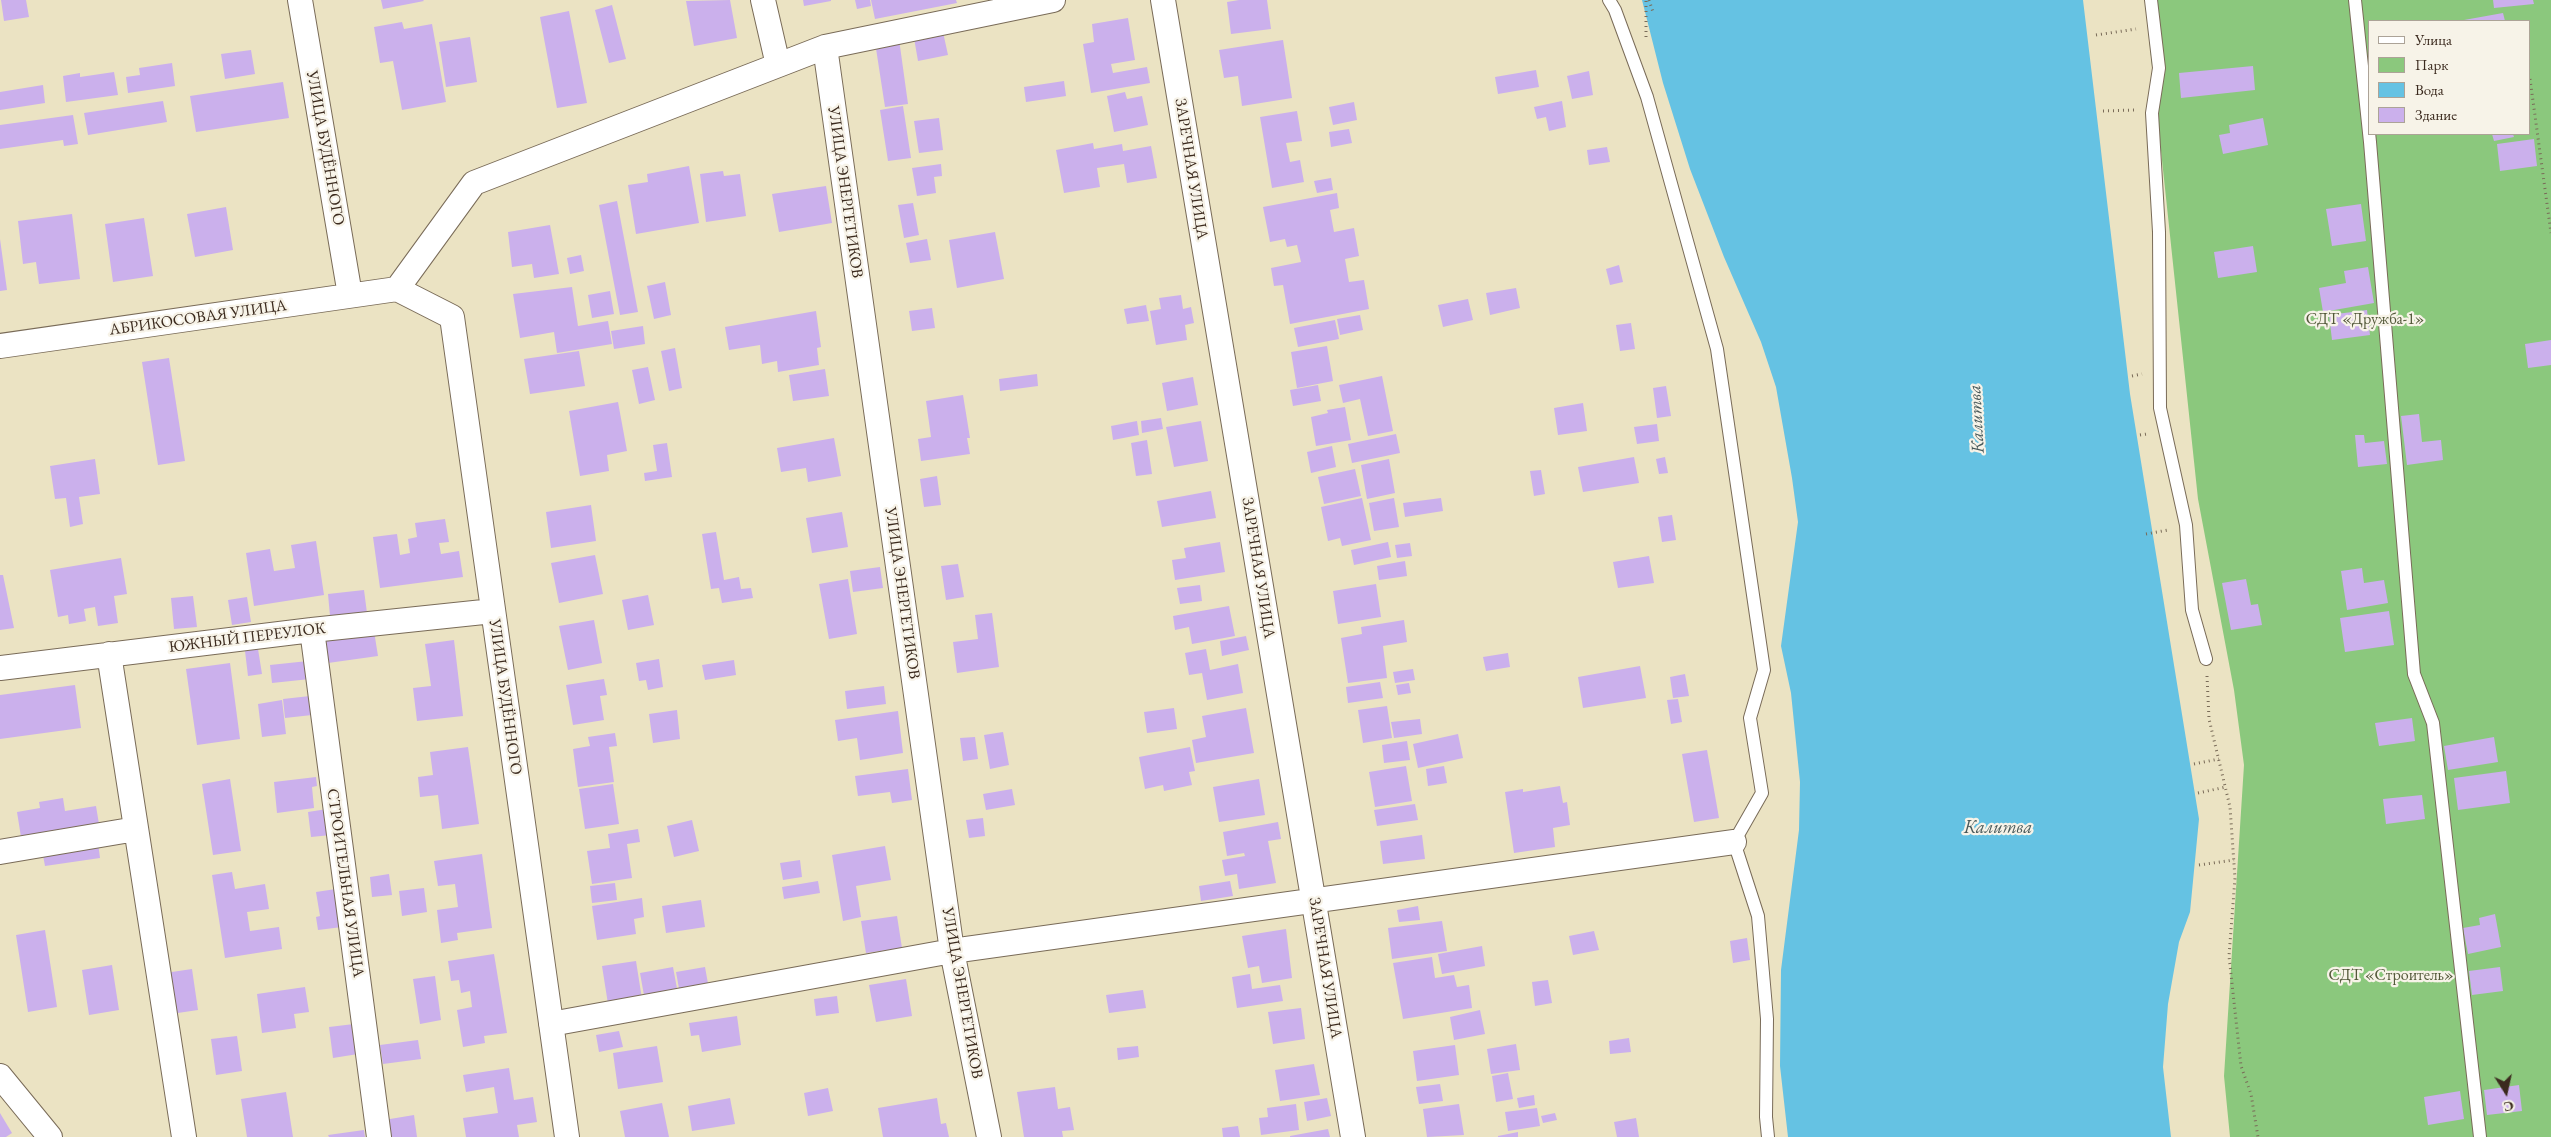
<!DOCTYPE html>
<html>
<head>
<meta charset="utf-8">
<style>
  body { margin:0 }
  #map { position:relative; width:2551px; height:1137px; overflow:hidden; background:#ebe3c3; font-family:"EB Garamond",serif }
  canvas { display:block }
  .legend { position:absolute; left:2368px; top:20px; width:162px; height:115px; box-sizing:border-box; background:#f7f3e8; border:1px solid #aca397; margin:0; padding:6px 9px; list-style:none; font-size:15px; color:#3b2a1e }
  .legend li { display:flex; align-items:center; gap:10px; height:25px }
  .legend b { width:25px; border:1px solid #aca397 }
  .north { position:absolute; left:2481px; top:1067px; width:50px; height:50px; -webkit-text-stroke:4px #f7f3e8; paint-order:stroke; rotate:170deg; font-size:14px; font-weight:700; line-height:20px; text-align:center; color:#3b2a1e }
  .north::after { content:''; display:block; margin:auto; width:18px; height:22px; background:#3b2a1e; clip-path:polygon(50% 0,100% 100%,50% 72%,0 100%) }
</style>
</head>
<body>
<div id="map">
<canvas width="2551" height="1137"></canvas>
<ul class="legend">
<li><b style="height:6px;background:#fff"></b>Улица</li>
<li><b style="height:14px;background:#8bc87d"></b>Парк</li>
<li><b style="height:14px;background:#65c2e3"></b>Вода</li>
<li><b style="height:14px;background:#cbb0ec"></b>Здание</li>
</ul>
<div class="north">С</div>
</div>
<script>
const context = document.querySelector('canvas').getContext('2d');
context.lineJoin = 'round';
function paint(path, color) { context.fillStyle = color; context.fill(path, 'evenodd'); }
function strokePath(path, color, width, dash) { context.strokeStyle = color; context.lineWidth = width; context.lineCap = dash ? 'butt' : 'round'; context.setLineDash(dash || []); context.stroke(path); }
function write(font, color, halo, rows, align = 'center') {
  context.font = font + ' "EB Garamond",serif'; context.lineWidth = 4.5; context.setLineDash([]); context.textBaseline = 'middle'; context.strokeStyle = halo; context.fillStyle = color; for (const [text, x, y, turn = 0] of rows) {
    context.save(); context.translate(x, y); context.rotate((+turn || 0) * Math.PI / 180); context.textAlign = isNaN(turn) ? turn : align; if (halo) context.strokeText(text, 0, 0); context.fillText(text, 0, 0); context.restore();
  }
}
paint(new Path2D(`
  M2145 0H2551V1137H2230L2224 1076 2244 765 2234 690 2198 499ZM2370 21H2530V134H2370Z`), '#8bc87d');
paint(new Path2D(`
  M1642 0H2083L2130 394 2199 819 2190 912 2179 942 2168 1004 2163 1067 2171 1137H1788L1780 1066 1781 970 1799 830 1800 782 1791 693 1781 646 1798 522 1792 478 1776 387 1761 342 1724 257 1690 169 1663 83Z`), '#65c2e3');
paint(new Path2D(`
  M1 0H26L29 17 4 21Z
  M381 0H423L424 1 383 9Z
  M730 0 737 38 694 46 686 1Z
  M803 0H831V1L804 6Z
  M855 0H870L871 6 857 9Z
  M871 0H956L957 3 875 19Z
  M1239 0H1267L1271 29 1231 34 1227 2Z
  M2493 0H2533L2534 4 2494 8Z
  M612 5 626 59 609 63 595 10Z
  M569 11 587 103 557 108 540 17Z
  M2503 13 2505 21H2464V20Z
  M1128 18 1135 60 1111 64 1113 73 1147 67 1150 83 1091 93 1083 44 1094 42 1092 24Z
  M402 22 404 29 432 24 446 102 402 110 393 61 380 63 374 27Z
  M943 32 948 55 918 61 914 38Z
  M470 37 477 82 446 87 439 42Z
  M899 39 908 104 885 107 875 42Z
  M1283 40 1292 98 1242 106 1238 76 1224 78 1219 50Z
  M251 50 255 74 225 79 221 54Z
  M172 63 175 86 128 93 126 77 140 75 139 68Z
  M2253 66 2255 90 2181 98 2179 73Z
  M1536 70 1539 87 1498 94 1495 77Z
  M1589 71 1593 95 1572 99 1567 76Z
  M114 72 118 95 66 102 63 76 80 73V77Z
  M1064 81 1066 96 1026 102 1024 87Z
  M283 82 289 118 196 132 190 96Z
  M43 85 45 103 0 110V92Z
  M1125 92 1127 99 1142 96 1148 125 1114 132 1107 96Z
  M163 101 167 122 88 135 84 113Z
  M1562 101 1566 127 1549 131 1546 117 1537 119 1534 107Z
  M1354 102 1357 120 1333 125 1329 107Z
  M903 106 911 158 888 161 880 110Z
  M1297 111 1302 141 1286 143 1290 162 1300 160 1304 182 1272 188 1260 117Z
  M73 115 78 144 64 146 63 140 0 149V125Z
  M939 118 943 150 919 153 914 121Z
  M2263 118 2268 145 2223 154 2219 135 2230 133 2229 125Z
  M1349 129 1352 143 1331 147 1329 132Z
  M2492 134H2513L2514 137 2494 141Z
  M2534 139 2537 166 2500 171 2497 144Z
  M1093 143 1094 149 1122 144 1123 151 1151 146 1157 178 1127 183 1124 164 1097 168 1100 187 1064 193 1056 150Z
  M1607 147 1610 162 1589 165 1587 150Z
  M941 164 942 176 934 177 936 193 917 196 912 168Z
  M689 166 699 223 636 234 628 185 648 182 647 174Z
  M723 171 724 176 740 174 746 216 706 222 700 174Z
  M1331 178 1333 190 1317 193 1314 181Z
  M826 186 832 223 779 232 772 194Z
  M1337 193 1339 208 1330 210 1334 232 1354 228 1359 256 1345 259 1349 282 1364 280 1369 309 1290 324 1283 285 1274 286 1271 268 1301 262 1297 245 1287 247 1285 239 1270 242 1263 207Z
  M617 201 638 312 620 315 599 205Z
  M913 203 919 235 904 238 898 205Z
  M2361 204 2366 241 2332 246 2326 209Z
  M226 207 233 250 195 257 187 214Z
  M72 214 80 279 39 284 36 262 23 264 18 221Z
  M144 218 153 276 113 282 105 224Z
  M550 225 559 274 534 278 532 264 512 267 508 232Z
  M995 232 1004 279 957 288 949 240Z
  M0 239 7 290 0 291Z
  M927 239 931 260 910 263 906 243Z
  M2253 246 2257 272 2218 278 2214 252Z
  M581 255 584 271 570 274 567 258Z
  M1619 265 1623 282 1610 285 1606 269Z
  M2368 267 2374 303 2323 312 2319 288 2346 283 2344 271Z
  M665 282 671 315 654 319 647 286Z
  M572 287 578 326 608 321 612 344 557 353 554 332 520 338 513 294Z
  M1516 288 1520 308 1490 315 1486 293Z
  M610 291 614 314 592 318 588 295Z
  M1181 295 1183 309 1191 307 1194 323 1185 325 1187 340 1156 345 1150 311 1161 309 1159 298Z
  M1468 299 1473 320 1443 327 1438 305Z
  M1146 305 1149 321 1127 324 1124 309Z
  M932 308 935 328 912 331 909 311Z
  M2367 310 2370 335 2332 340 2329 315Z
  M816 311 821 347 817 348 819 365 778 372 777 361 762 364 760 345 729 350 725 327Z
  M1360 315 1363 330 1340 335 1337 319Z
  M1335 320 1339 339 1298 347 1294 328Z
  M1631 323 1635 349 1620 351 1616 325Z
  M643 326 645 344 614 349 611 331Z
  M2551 340V365L2528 368 2525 344Z
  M1327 346 1333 381 1297 388 1291 352Z
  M675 348 682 388 669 391 661 351Z
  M579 351 585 386 530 394 524 359Z
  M169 358 185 461 158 465 142 362Z
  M648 367 655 400 639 404 632 370Z
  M825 369 829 396 793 401 789 375Z
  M1037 374 1038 386 1000 391 999 379Z
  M1382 376 1393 431 1368 436 1360 399 1343 403 1339 385Z
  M1193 377 1198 405 1167 411 1162 383Z
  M1318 385 1321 401 1293 406 1290 390Z
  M1666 386 1671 416 1657 418 1653 388Z
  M963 395 970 438H967L970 454 921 461 918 439 931 437 926 401Z
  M618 402 627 451 607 455 609 471 580 476 569 411Z
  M1583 403 1587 431 1558 435 1554 408Z
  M1345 407 1351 440 1316 446 1311 417 1328 413 1327 410Z
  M2419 414 2422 442 2441 440 2443 460 2407 465 2401 416Z
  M1161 418 1163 429 1142 433 1141 421Z
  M1137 421 1139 435 1113 440 1111 426Z
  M1201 421 1208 461 1174 467 1166 427Z
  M1657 424 1659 441 1637 444 1634 427Z
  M1396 434 1400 453 1352 463 1348 444Z
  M2355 435H2364L2365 443 2384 441 2387 464 2358 467Z
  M834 438 841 476 808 482 806 468 781 472 777 448Z
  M1147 440 1152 474 1136 476 1131 443Z
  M667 443 672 477 645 481 644 473 657 471 653 445Z
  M1332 446 1336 467 1311 473 1307 452Z
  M1634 457 1639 483 1583 492 1578 467Z
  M1665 457 1668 473 1659 474 1656 459Z
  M95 459 100 494 79 497 83 524 70 527 66 498 55 499 50 466Z
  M1389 459 1395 493 1367 499 1361 465Z
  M1355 469 1361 496 1324 504 1318 477Z
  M1541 470 1545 494 1534 496 1530 471Z
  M937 476 941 505 924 507 920 479Z
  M1211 491 1216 518 1162 527 1157 501Z
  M1362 498 1371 540 1342 546 1340 538 1328 541 1321 507Z
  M1394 498 1399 527 1374 531 1369 503Z
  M1441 498 1443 511 1405 517 1403 503Z
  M591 505 596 541 551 548 546 512Z
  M842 512 848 547 812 553 806 518Z
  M1672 515 1676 540 1662 542 1658 517Z
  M445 519 449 542 439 543 441 554 459 551 463 577 380 588 373 537 397 534 400 555 410 553 408 539 417 537 415 523Z
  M716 532 724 580 739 577 741 589 751 588 753 598 722 603 719 588 711 589 702 534Z
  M316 541 324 595 254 606 246 553 270 549 274 571 295 568 291 545Z
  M1220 542 1225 572 1175 580 1172 560 1186 558 1184 548Z
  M1388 542 1391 557 1354 565 1351 550Z
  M1410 543 1412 556 1397 558 1395 545Z
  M595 555 603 594 559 603 551 563Z
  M1649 556 1654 583 1618 588 1613 562Z
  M121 558 127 594 114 596 118 623 98 626 95 607 84 609 86 621 69 624 68 615 58 617 50 570Z
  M1405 561 1407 576 1379 580 1377 566Z
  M958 564 964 597 946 600 941 566Z
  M880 567 883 588 853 592 850 571Z
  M2362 568 2364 583 2384 580 2388 603 2347 610 2341 571Z
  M0 575H3L14 628 0 630Z
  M848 579 857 634 829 639 819 584Z
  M2246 579 2251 605 2258 604 2262 625 2231 630 2222 583Z
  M1376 584 1381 617 1338 624 1333 591Z
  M1200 585 1202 601 1180 604 1177 588Z
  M364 590 367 613 330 616 328 594Z
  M648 595 654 625 628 630 622 600Z
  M193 596 197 627 174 629 171 598Z
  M247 597 251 622 232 625 228 600Z
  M1229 606 1235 636 1192 644 1189 627 1175 630 1173 616Z
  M2389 611 2394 645 2345 652 2340 618Z
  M992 613 999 667 957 673 953 642 978 639 975 615Z
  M594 620 602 663 568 670 559 626Z
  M1404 620 1407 642 1383 646 1387 678 1348 683 1341 638 1362 634 1361 627Z
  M374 631 378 656 328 663 325 637Z
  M1246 636 1249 650 1222 656 1220 641Z
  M454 640 463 716 417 721 413 688 431 686 425 644Z
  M258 649 262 674 248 676 245 651Z
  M1206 649 1210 670 1238 664 1243 693 1207 700 1202 673 1189 675 1185 653Z
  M1508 653 1510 667 1486 671 1483 657Z
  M659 659 663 687 648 690 646 680 639 681 636 663Z
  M734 660 736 675 705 680 702 665Z
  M308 661 310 679 272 683 270 665Z
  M230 663 240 739 197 745 186 669Z
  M1640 666 1646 698 1583 708 1578 677Z
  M1413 669 1415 680 1395 683 1393 672Z
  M1685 674 1689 696 1673 698 1670 677Z
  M604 679 607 695 600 696 604 720 573 725 566 685Z
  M1380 682 1383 698 1348 703 1346 687Z
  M1409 683 1411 693 1398 695 1396 685Z
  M75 685 81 728 0 739V695Z
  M884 686 886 704 847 709 845 691Z
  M310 696 312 715 285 718 283 699Z
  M1678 699 1682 722 1671 724 1667 700Z
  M282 700 286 734 262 737 258 704Z
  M1387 706 1392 738 1363 743 1358 710Z
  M1174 708 1177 729 1147 733 1144 712Z
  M1246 708 1254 753 1196 763 1192 740 1206 737 1202 716Z
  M677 710 680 739 653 743 649 714Z
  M898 711 903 753 860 760 857 738 838 741 835 720Z
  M2412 718 2415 741 2379 746 2375 723Z
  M1420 719 1422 734 1394 738 1391 722Z
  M1003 732 1009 765 990 769 984 735Z
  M615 733 617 746 609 747 614 782 578 787 573 749 590 746 588 737Z
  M1458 734 1463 758 1418 768 1413 744Z
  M975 737 978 759 963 761 960 738Z
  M2494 737 2498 762 2448 770 2444 746Z
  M1407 741 1410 760 1384 763 1382 745Z
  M468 747 479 824 442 829 438 795 420 797 418 777 433 775 430 752Z
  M1190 747 1195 771 1189 772 1192 785 1164 791 1163 785 1145 789 1139 757Z
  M1707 750 1719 818 1694 822 1682 754Z
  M1406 766 1412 801 1375 807 1369 772Z
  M1444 766 1447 783 1428 786 1426 769Z
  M908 769 912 800 892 803 890 792 858 796 855 776Z
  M2506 771 2510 803 2458 810 2454 778Z
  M316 777 317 786 312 787 314 808 277 813 274 782Z
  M230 779 241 851 213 855 202 784Z
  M1259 779 1265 815 1219 822 1213 787Z
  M613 784 619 824 585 829 579 789Z
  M1560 786 1563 803 1567 802 1570 825 1553 828 1555 847 1514 853 1505 792 1523 789V792Z
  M1012 789 1015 805 986 810 983 794Z
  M2422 795 2425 819 2386 824 2383 799Z
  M63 798 65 811 96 806 99 824 21 837 17 812 40 808 39 802Z
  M1415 804 1418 820 1377 826 1374 810Z
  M327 809 331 835 311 837 308 812Z
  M983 818 985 836 969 838 966 820Z
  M692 820 699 851 674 857 667 826Z
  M1278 822 1281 839 1268 841 1276 883 1239 889 1237 874 1225 876 1222 860 1245 856 1244 853 1227 856 1223 832Z
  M638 829 640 842 627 844 632 878 592 884 587 851 610 848 608 834Z
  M1422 835 1425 859 1383 864 1380 841Z
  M98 843 100 858 45 866 42 850Z
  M885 846 891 880 856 886 861 917 843 921 832 855Z
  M482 854 492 928 457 933 458 940 441 943 437 910 458 907 455 884 438 886 434 861Z
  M800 860 802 877 783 880 780 863Z
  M232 872 235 889 265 884 269 909 247 912 250 931 279 927 282 949 225 958 212 875Z
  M389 874 392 895 372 897 370 877Z
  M818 881 820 893 784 899 782 887Z
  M1230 881 1233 896 1201 901 1199 886Z
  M615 883 617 900 592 903 590 886Z
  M424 888 427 912 402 916 399 891Z
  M336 889 342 927 318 930 316 917 320 916 316 892Z
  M642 898 644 917 634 919 636 934 597 940 592 906Z
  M701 900 705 927 666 933 662 906Z
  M1418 906 1420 920 1399 922 1397 910Z
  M2495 914 2501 947 2468 954 2463 928 2480 925 2479 918Z
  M897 916 902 948 866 953 861 921Z
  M1442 921 1447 951 1392 959 1388 928Z
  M1286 929 1292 978 1262 983 1259 966 1248 968 1242 936Z
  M45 930 57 1007 28 1012 16 935Z
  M1594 931 1599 950 1573 955 1569 936Z
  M1747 938 1750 960 1733 963 1730 941Z
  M1482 946 1485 966 1442 974 1438 954Z
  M494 954 507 1033 484 1036 485 1043 463 1047 457 1010 472 1007 470 991 461 993 459 980 451 981 448 961Z
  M1432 957 1435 978 1454 975 1457 987 1469 985 1472 1008 1403 1019 1393 963Z
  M636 961 642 999 608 1004 602 966Z
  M112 965 119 1010 89 1015 82 970Z
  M673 967 678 994 645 1001 640 973Z
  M705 967 709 989 680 994 676 972Z
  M2500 967 2503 991 2472 995 2469 971Z
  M192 969 198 1010 171 1014 165 973Z
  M1250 974 1252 989 1280 985 1283 1001 1237 1008 1232 977Z
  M435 976 441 1020 420 1024 413 979Z
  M906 979 912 1016 876 1022 869 985Z
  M1548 980 1552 1003 1535 1006 1532 982Z
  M305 987 309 1012 294 1014 296 1028 262 1033 257 994Z
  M1143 990 1146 1008 1109 1013 1106 995Z
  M837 996 839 1013 816 1016 814 999Z
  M1301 1008 1305 1039 1273 1044 1268 1012Z
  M1480 1010 1485 1034 1454 1040 1450 1017Z
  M737 1016 741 1045 702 1052 699 1035 691 1036 689 1023Z
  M354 1024 358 1054 333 1058 329 1027Z
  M619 1031 623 1047 599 1052 596 1035Z
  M237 1036 242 1071 216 1075 211 1039Z
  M1629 1038 1631 1052 1610 1054 1609 1041Z
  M418 1040 421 1059 383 1064 380 1045Z
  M1516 1044 1520 1070 1491 1074 1487 1049Z
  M1455 1045 1459 1075 1417 1081 1413 1051Z
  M657 1046 663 1082 618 1089 613 1053Z
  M1138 1046 1139 1057 1118 1060 1117 1048Z
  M1314 1064 1320 1095 1280 1101 1275 1070Z
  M509 1068 514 1100 533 1097 537 1122 517 1125 519 1137H466L463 1118 498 1113 494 1087 466 1092 463 1075Z
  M1508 1073 1513 1099 1496 1102 1492 1076Z
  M1440 1084 1443 1101 1419 1104 1416 1087Z
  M2519 1085 2522 1111 2487 1115 2484 1090Z
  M1055 1087 1058 1109 1070 1107 1074 1130 1062 1131 1063 1137H1024L1017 1092Z
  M828 1088 833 1111 808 1116 804 1093Z
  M2460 1091 2464 1119 2428 1125 2424 1097Z
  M286 1092 293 1137H247L241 1099Z
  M1534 1095 1535 1105 1519 1108 1517 1098Z
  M730 1098 735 1124 692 1131 688 1106Z
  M937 1098 941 1124 946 1123 949 1137H883L878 1108Z
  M1327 1098 1331 1116 1307 1121 1304 1102Z
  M662 1103 669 1137H625L620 1111Z
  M1296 1104 1299 1130 1261 1135 1259 1118 1268 1117 1267 1108Z
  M1459 1104 1464 1135 1427 1137 1423 1109Z
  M1537 1108 1540 1126 1508 1131 1505 1112Z
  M0 1113 12 1133 6 1137H0Z
  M1555 1113 1557 1120 1543 1123 1541 1116Z
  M414 1115 417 1137H387L384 1120Z
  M1636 1118 1639 1137H1617L1614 1122Z
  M1238 1126 1240 1137H1223L1222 1128Z
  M1328 1129 1330 1137H1290V1136Z
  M364 1130 365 1137H329L328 1135Z
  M1518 1132V1137H1498V1136Z`), '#cbb0ec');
const lane = new Path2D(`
  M1609 0 1615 10 1647 97 1717 349 1764 670 1750 718 1762 793 1734 842 1758 916 1767 1019 1766 1117 1768 1137
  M2151 0 2159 68 2152 113 2159 232 2160 408 2186 525 2192 610 2206 659
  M2355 0 2370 142 2414 674 2433 723 2480 1137`);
const street = new Path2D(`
  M300 0 350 295
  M763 0 778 65
  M1163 0 1353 1137
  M825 47 952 951 989 1137
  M397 289 452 317 567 1137
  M397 289 474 183 825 47 1053 0
  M0 346 397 289
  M312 630 379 1137
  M109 654 184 1137
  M0 668 312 630 493 611
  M0 852 136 829
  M551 1024 952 951 1734 842
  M0 1076 50 1137`);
strokePath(lane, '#796b58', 14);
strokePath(street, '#796b58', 26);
strokePath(new Path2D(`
  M1649 0 1653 12
  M2096 35 2136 29
  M1646 37V0
  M2530 79 2551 233
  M2103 111 2134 110
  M2132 376 2142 374
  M2140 435 2147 434
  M2146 534 2168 530
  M2207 676 2209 719 2230 807 2235 878 2229 956 2241 1066 2251 1094 2258 1137
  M2194 764 2219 759
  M2198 793 2226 787
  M2199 865 2234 860`), '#796b58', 3, [1, 4]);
strokePath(lane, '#fff', 12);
strokePath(street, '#fff', 24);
write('16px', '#3b2a1e', '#f7f3e8', [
  ["УЛИЦА БУДЁННОГО",325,148,80],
  ["ЗАРЕЧНАЯ УЛИЦА",1191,169,81],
  ["УЛИЦА ЭНЕРГЕТИКОВ",845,192,82],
  ["АБРИКОСОВАЯ УЛИЦА",198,318,-8],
  ["ЗАРЕЧНАЯ УЛИЦА",1258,568,81],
  ["УЛИЦА ЭНЕРГЕТИКОВ",902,593,82],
  ["ЮЖНЫЙ ПЕРЕУЛОК",247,638,-7],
  ["УЛИЦА БУДЁННОГО",505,697,82],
  ["СТРОИТЕЛЬНАЯ УЛИЦА",345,883,82],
  ["ЗАРЕЧНАЯ УЛИЦА",1325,968,81],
  ["УЛИЦА ЭНЕРГЕТИКОВ",962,993,80]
]);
write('16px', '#53593a', '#f7f3e8', [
  ["СДТ «Дружба-1»",2365,320],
  ["СДТ «Строитель»",2391,976]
]);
write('italic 18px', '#485859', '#f7f3e8', [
  ["Калитва",1977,419,-93],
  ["Калитва",1998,828]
]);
</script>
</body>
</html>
